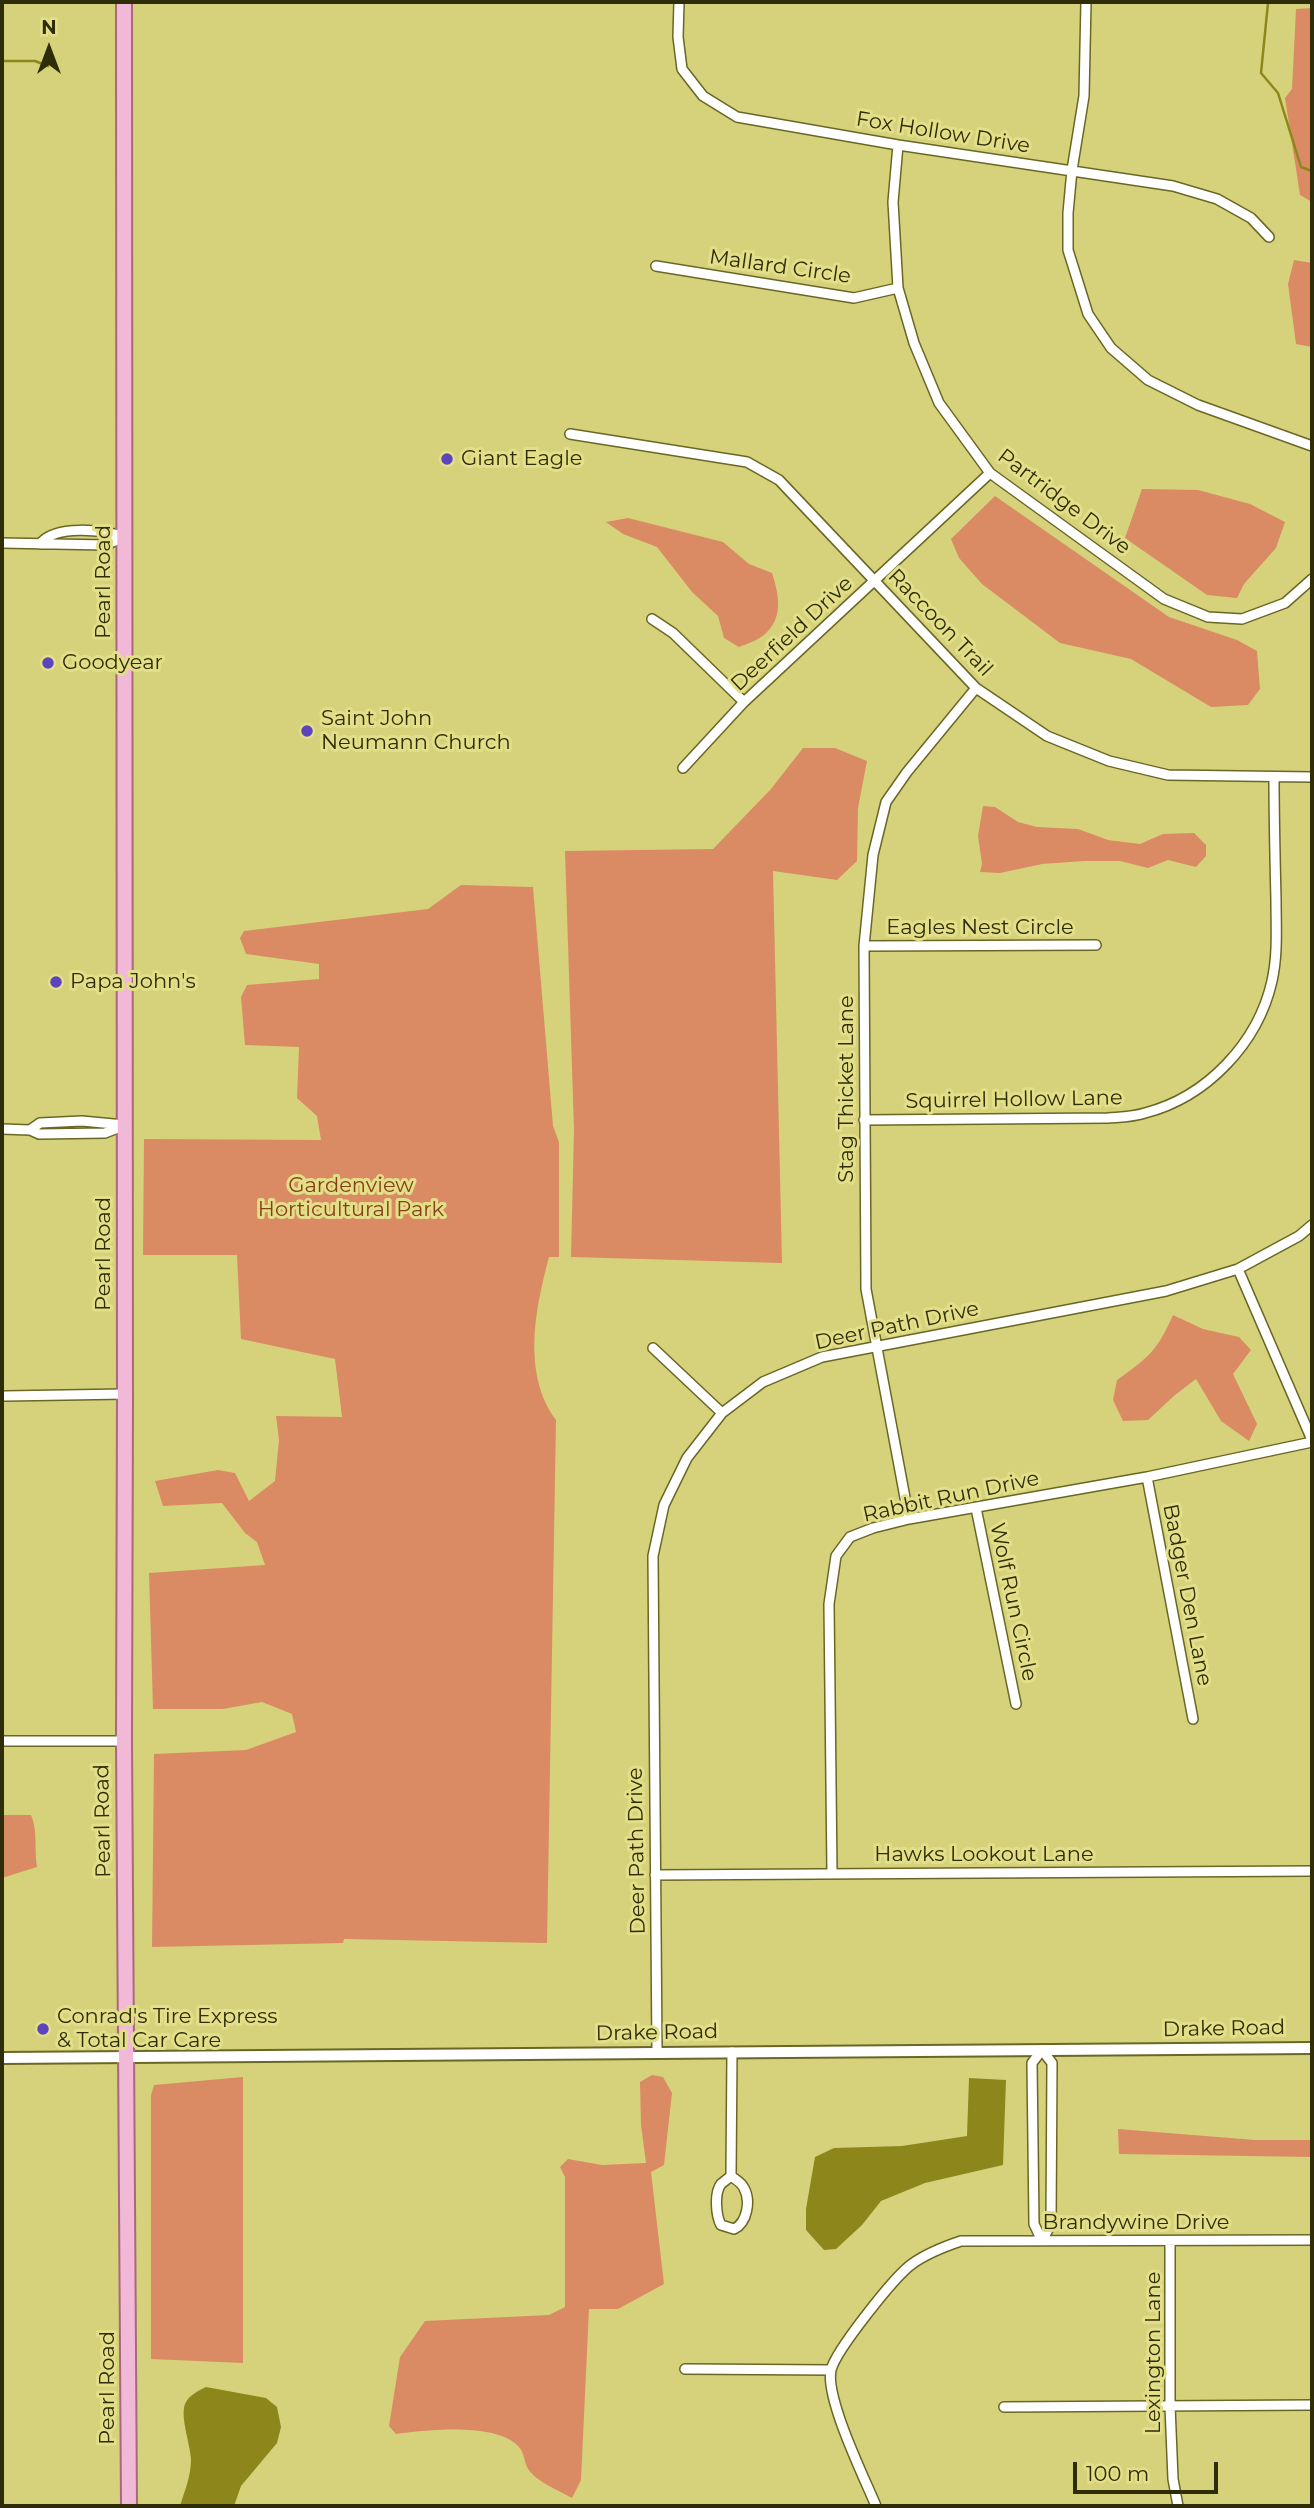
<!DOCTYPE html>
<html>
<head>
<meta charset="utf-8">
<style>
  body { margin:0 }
  #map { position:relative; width:1314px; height:2508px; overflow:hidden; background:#d6d27c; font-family:Montserrat,sans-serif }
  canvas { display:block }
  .frame { position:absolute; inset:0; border:4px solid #2f2d07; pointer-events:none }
  .north { position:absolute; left:14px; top:14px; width:70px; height:70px; -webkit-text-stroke:5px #e3df89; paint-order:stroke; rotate:0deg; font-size:19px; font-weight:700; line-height:28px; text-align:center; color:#2f2d07 }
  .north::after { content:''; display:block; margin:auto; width:24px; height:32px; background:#2f2d07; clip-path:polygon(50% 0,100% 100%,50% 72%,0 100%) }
  .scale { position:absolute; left:1073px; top:2462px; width:145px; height:32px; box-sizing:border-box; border:4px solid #2f2d07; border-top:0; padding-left:9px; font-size:21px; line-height:24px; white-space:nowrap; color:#2f2d07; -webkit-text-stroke:5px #e3df89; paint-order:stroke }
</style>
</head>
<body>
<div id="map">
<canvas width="1314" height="2508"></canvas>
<div class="frame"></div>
<div class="north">N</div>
<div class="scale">100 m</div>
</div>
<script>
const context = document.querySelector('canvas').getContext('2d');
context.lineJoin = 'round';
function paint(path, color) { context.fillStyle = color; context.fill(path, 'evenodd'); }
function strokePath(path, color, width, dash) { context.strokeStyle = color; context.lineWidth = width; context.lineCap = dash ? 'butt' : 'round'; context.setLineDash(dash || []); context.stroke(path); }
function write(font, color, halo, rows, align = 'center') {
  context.font = font + ' Montserrat,sans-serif'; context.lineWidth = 6; context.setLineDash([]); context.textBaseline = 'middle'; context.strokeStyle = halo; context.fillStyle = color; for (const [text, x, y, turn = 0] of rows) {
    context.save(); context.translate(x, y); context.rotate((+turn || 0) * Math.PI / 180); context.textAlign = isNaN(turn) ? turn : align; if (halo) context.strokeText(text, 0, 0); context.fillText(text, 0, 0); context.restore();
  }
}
paint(new Path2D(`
  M1312 8V202L1300 195 1285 98 1292 89 1296 9Z
  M1294 260 1312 263V347L1296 344 1288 284Z
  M1142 489 1198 490 1250 504 1285 522 1276 548 1244 584 1237 598 1207 595 1125 538Z
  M995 496 1169 617 1237 640 1257 651 1260 689 1248 705 1211 707 1131 659 1060 643 982 584 959 558 951 539Z
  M628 518 723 542 749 564 772 573C779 595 784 618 764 635 758 640 747 644 739 647L724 638 718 616 692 592 657 547 623 534 606 522Z
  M803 748H835L867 761 858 808 857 861 837 880 773 871 782 1263 571 1257 574 1130 565 851 713 849 771 789Z
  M983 806 995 807 1018 822 1037 827 1078 829 1108 840 1140 844 1163 834 1194 833 1206 845V856L1196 867 1168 860 1148 868 1120 861H1084L1042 864 1000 873 980 872 982 864 978 836Z
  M461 885 533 887 553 1126 559 1142V1257H549C535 1310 522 1373 556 1420L547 1943 344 1939 343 1943 152 1947 154 1754 246 1750 296 1732 292 1714 262 1702 223 1709H153L149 1573 265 1565 257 1542 245 1533 222 1503 163 1506 155 1481 218 1470 235 1473 249 1501 275 1481 279 1440 276 1416 342 1417 335 1359 241 1339 237 1255H143L144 1139 321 1140 317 1116 297 1098 299 1047 245 1045 241 997 247 985 319 979V964L246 954 240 938 244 931 428 909Z
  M1173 1315 1203 1329 1239 1337 1251 1350 1233 1374 1257 1424 1249 1441 1221 1421 1196 1379 1175 1395 1148 1420 1123 1421 1113 1400 1117 1380C1149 1357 1157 1351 1173 1315Z
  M2 1815H31C38 1831 34 1849 37 1867L2 1878Z
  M652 2075 663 2077 672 2093 664 2165 651 2172 664 2284 618 2309H589L581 2480 572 2498C558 2490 534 2481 527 2467 524 2461 524 2452 519 2447 497 2422 426 2430 396 2434L389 2426 400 2357 425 2321 549 2315 565 2307V2177L560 2167 568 2159 602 2165 646 2163 641 2125 640 2082Z
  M243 2077V2363L151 2359V2095L154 2085Z
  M1118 2129 1255 2140H1312V2157L1119 2154Z`), '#da8b64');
paint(new Path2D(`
  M969 2078 1006 2080 1003 2165 925 2183 881 2201 862 2225 836 2249 824 2250 806 2230V2209L815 2157 834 2148 902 2146 967 2136Z
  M206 2387 266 2398 277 2407 281 2427 277 2443 241 2486 234 2506H180C185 2490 191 2476 191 2459 190 2443 180 2417 185 2404 189 2395 198 2391 206 2387Z`), '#8d871b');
strokePath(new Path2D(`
  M1268 3 1261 73 1278 93 1301 167 1312 171
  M2 61H35L48 66`), '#8d871b', 2.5);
const minor = new Path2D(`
  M679 2 678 37 682 69 703 96 737 117 898 145 1173 186 1217 199 1251 218 1269 237
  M1086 2 1084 96 1072 170 1068 213V250L1088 314 1111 348 1148 380 1198 405 1312 446
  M898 145 893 202 898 288 914 343 939 403 990 473 1164 599 1208 617 1242 619 1285 603 1312 579
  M656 266 854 298 898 288
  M570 434 747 462 779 480 976 688 1047 736 1109 761 1168 775 1312 777
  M2 543 106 545 124 537
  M40 544C55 524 104 530 124 537
  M652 619 673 633 744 702
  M683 768 744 702 990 473
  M864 946 1096 945
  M864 1120 1108 1118C1120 1117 1133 1117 1145 1113 1207 1097 1258 1043 1272 981 1278 954 1276 927 1276 900 1275 859 1274 818 1274 777
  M2 1129 30 1130 39 1134 105 1133 125 1125
  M30 1130 40 1123 82 1121 124 1125
  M1238 1269 1312 1440
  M653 1348 722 1413
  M5 1396 125 1394
  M1147 1477 1193 1719
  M976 1508 1016 1704
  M909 1519 866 1289 864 946 873 855 886 802 907 772 976 688
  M2 1741H124
  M832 1873 829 1604 836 1556 850 1537 873 1528 909 1519 1147 1477 1312 1442
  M655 1875 1312 1871
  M1042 2050 1052 2063 1051 2224 1042 2241 1034 2224 1032 2063Z
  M657 2052 653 1556 664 1505 687 1458 722 1413 763 1382 822 1357 1166 1291 1238 1269 1299 1236 1312 1225
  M731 2176C736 2180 741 2182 744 2188 751 2201 747 2223 734 2229L721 2225C716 2216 714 2193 721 2184 722 2183 730 2177 731 2176L732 2052
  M1170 2241V2406L1173 2479 1178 2506
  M685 2369 831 2370
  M1004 2407 1312 2405
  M876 2506C864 2477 825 2398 831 2370 836 2350 895 2276 912 2264 927 2253 943 2247 961 2241L1312 2240`);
const tertiary = new Path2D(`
  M2 2058 1312 2048`);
const primary = new Path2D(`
  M124 2 125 1400 124 1741 129 2506`);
strokePath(minor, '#6a6725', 12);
strokePath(tertiary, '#6a6725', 14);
strokePath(primary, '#a9687e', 18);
strokePath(minor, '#fff', 9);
strokePath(tertiary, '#fff', 10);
strokePath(primary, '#f2b8d8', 14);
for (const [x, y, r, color] of [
  [447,459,7,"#5b44bc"],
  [48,663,7,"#5b44bc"],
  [307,731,7,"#5b44bc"],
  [56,982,7,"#5b44bc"],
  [43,2029,7,"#5b44bc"]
]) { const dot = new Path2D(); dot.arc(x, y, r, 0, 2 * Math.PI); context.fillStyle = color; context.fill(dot); strokePath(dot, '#e3df89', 2.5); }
write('21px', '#2f2d07', '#e3df89', [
  ["Fox Hollow Drive",943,133,9],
  ["Mallard Circle",780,267,8],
  ["Partridge Drive",1064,502,37],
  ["Pearl Road",104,582,-90],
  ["Raccoon Trail",940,623,46],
  ["Deerfield Drive",792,634,-43],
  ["Eagles Nest Circle",980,928],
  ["Stag Thicket Lane",847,1089,-90],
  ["Squirrel Hollow Lane",1014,1100,-1],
  ["Pearl Road",104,1254,-90],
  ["Deer Path Drive",897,1326,-12],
  ["Rabbit Run Drive",951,1497,-12],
  ["Badger Den Lane",1187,1595,79],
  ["Wolf Run Circle",1013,1602,78],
  ["Pearl Road",103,1821,-91],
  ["Deer Path Drive",637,1851,-91],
  ["Hawks Lookout Lane",984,1855],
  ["Drake Road",1224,2029,-1],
  ["Drake Road",657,2033,-1],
  ["Brandywine Drive",1136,2223],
  ["Lexington Lane",1154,2353,-90],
  ["Pearl Road",108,2388,-90]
]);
write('21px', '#2f2d07', '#e3df89', [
  ["Giant Eagle",461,459],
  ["Goodyear",62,663],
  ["Saint John",321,719],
  ["Neumann Church",321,743],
  ["Papa John's",70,982],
  ["Conrad's Tire Express",57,2017],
  ["& Total Car Care",57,2041]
], 'left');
write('21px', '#863f18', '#e3df89', [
  ["Gardenview",351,1186],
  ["Horticultural Park",351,1210]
]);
</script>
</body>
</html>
